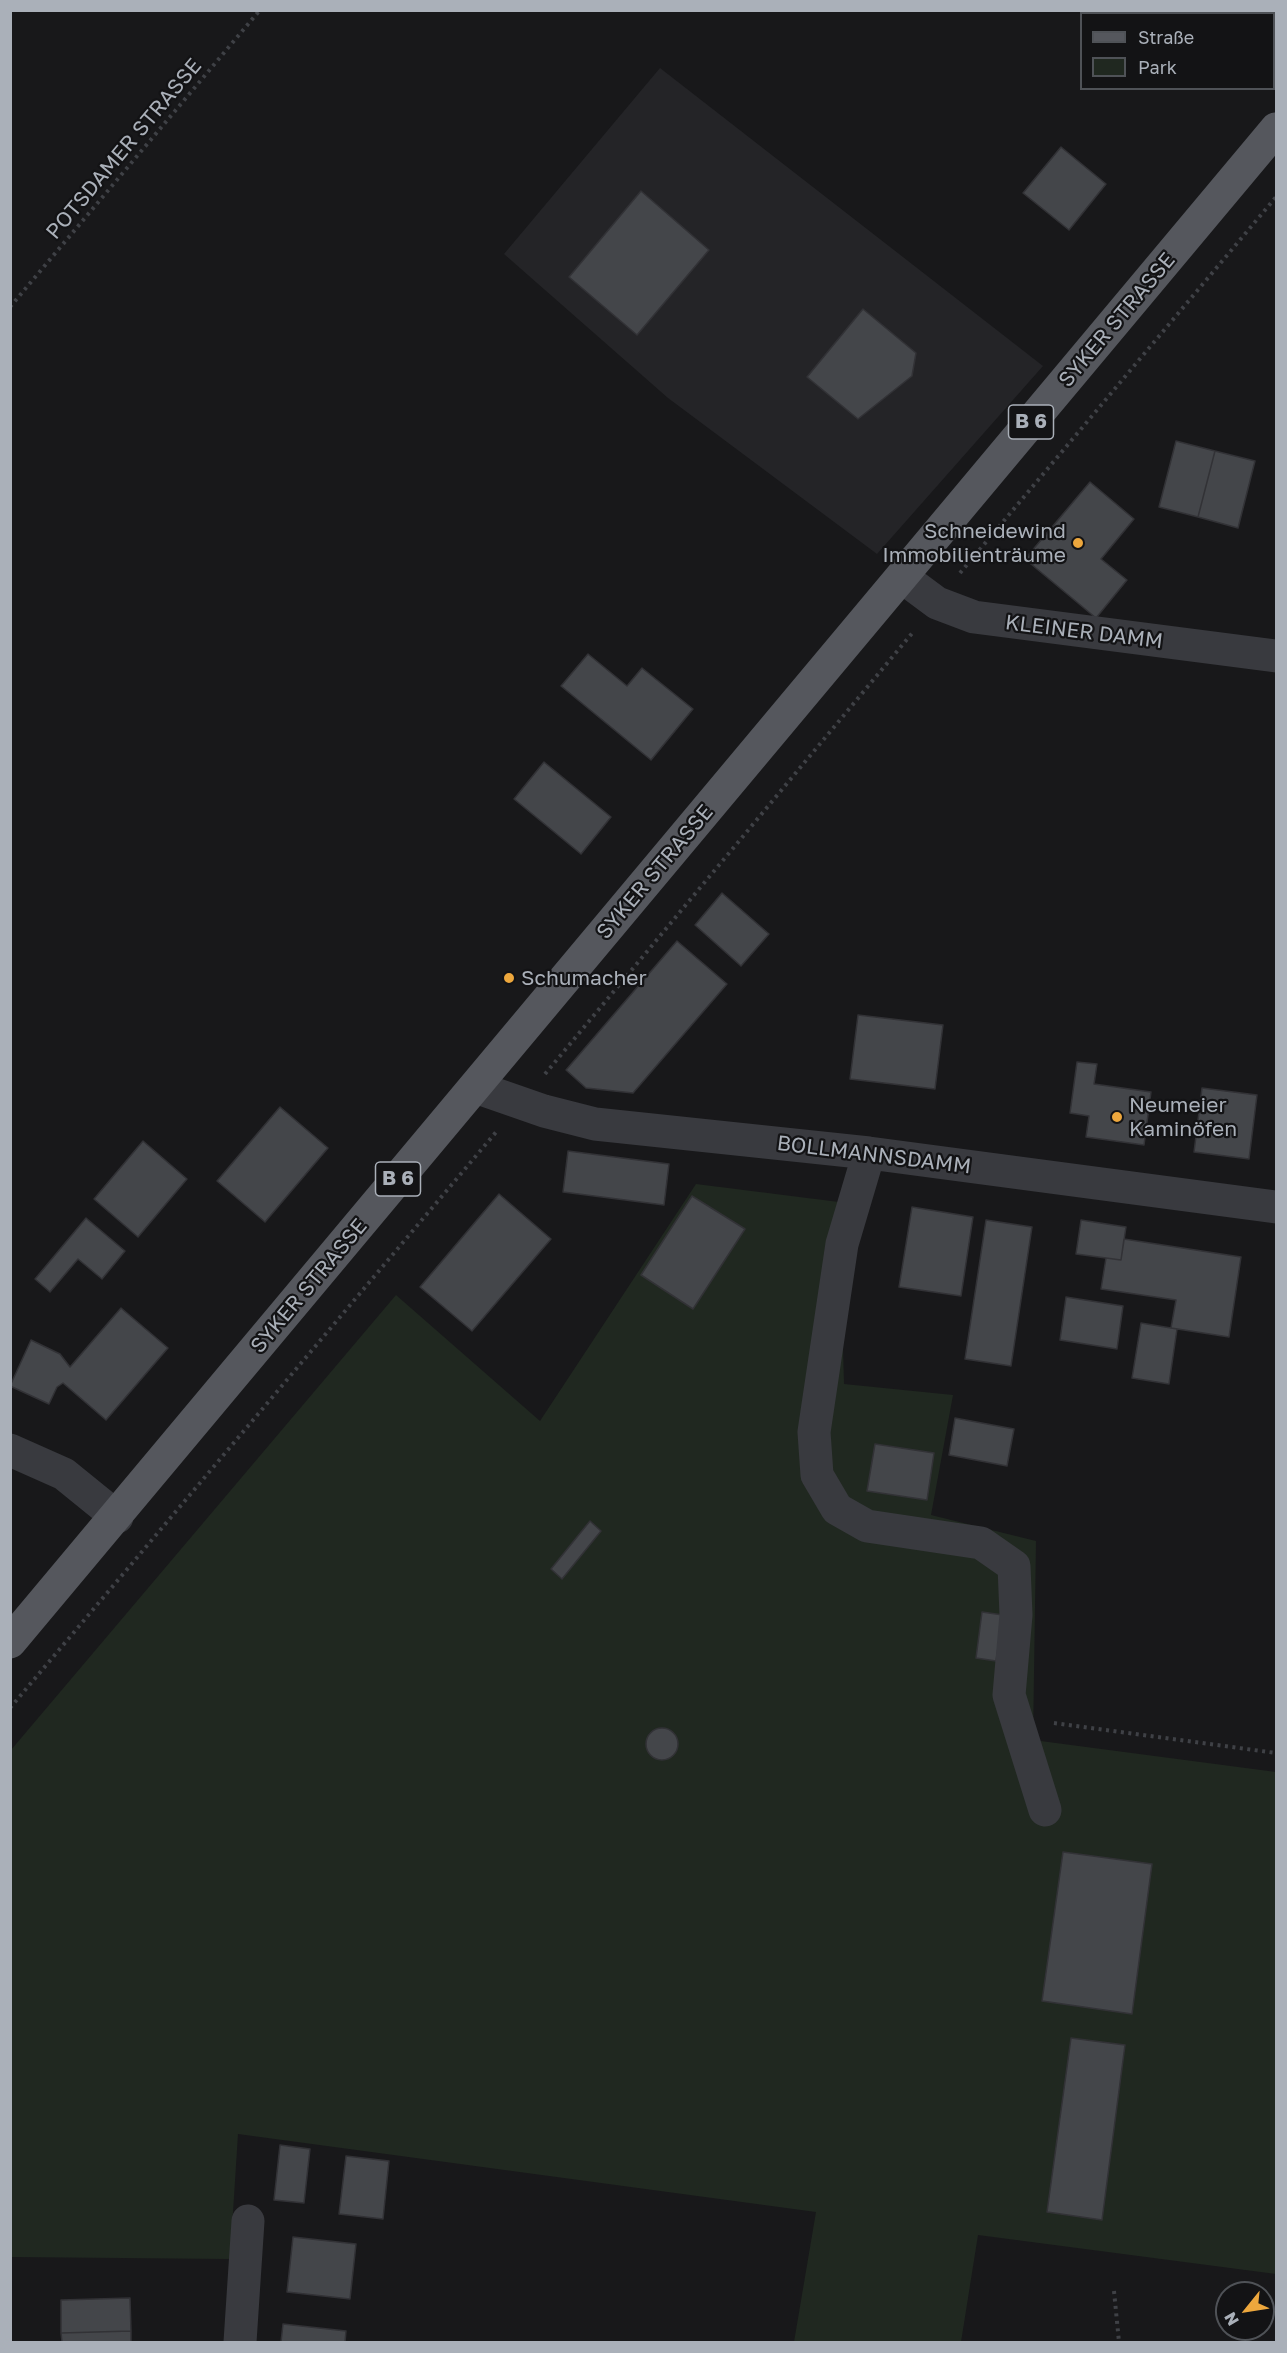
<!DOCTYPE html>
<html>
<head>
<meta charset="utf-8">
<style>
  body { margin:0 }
  #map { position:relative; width:1287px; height:2353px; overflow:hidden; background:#18181a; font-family:"Golos Text",sans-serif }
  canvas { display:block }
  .frame { position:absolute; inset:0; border:12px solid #aab0b9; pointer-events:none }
  .legend { position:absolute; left:1080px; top:12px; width:195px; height:78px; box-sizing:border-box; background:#131315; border:2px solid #4f5257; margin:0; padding:8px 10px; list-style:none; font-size:18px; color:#aab0b9 }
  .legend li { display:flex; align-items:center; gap:12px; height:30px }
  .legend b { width:30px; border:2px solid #4f5257 }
  .north { position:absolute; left:1215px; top:2281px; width:60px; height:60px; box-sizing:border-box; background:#131315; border:2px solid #4f5257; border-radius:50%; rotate:240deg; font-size:16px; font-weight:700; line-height:24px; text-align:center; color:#aab0b9 }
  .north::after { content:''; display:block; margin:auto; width:21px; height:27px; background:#eda73d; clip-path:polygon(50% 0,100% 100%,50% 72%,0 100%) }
</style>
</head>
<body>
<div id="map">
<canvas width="1287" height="2353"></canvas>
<div class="frame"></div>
<ul class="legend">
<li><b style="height:8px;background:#55575d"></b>Straße</li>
<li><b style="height:16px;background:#202820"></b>Park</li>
</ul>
<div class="north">N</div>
</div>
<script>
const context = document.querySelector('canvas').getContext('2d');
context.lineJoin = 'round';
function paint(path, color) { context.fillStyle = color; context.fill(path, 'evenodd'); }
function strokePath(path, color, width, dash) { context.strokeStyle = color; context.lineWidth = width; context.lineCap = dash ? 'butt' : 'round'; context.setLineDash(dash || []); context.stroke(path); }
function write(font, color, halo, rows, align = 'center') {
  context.font = font + ' "Golos Text",sans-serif'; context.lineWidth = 4.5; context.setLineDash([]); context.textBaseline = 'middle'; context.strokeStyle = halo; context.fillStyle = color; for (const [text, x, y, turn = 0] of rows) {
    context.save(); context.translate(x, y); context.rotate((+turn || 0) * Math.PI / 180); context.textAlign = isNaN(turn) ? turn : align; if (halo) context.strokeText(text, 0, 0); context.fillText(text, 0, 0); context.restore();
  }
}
paint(new Path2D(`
  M660 68 1043 366 877 554 668 398 504 254Z`), '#242427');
paint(new Path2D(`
  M696 1184 839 1202 844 1384 953 1395 931 1515 1036 1541 1033 1740 1276 1772V2274L978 2235 961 2342H794L816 2212 238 2134 230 2259 11 2257V1750L396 1295 540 1421Z`), '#202820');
const building = new Path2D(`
  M1061 147 1106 184 1069 230 1023 193Z
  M641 191 709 250 637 335 569 277Z
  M863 309 916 353 912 376 858 419 807 377Z
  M1176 441 1215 451 1198 517 1159 507Z
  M1215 451 1255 461 1238 528 1198 517Z
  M1090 482 1134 519 1101 559 1127 580 1096 618 1025 559Z
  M588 654 627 686 642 668 693 709 651 760 561 686Z
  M544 762 611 817 581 854 514 799Z
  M722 893 769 934 741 966 695 925Z
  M677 941 727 984 633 1093 586 1088 566 1070Z
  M858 1015 943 1025 935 1089 850 1079Z
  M1077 1062 1097 1064 1094 1084 1151 1092 1144 1145 1086 1137 1089 1116 1070 1113Z
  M1202 1088 1257 1095 1249 1159 1194 1152Z
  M280 1107 328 1148 265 1222 217 1181Z
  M143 1141 187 1179 138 1237 94 1199Z
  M568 1151 669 1164 664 1205 563 1192Z
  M499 1194 551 1239 472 1331 420 1287Z
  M692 1196 745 1229 693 1309 641 1275Z
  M912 1207 973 1217 961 1296 899 1287Z
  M86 1218 125 1251 102 1279 78 1259 50 1292 35 1279Z
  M986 1220 1032 1227 1011 1366 965 1359Z
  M1081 1220 1126 1227 1121 1260 1076 1254Z
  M1124 1239 1241 1257 1229 1337 1171 1328 1176 1300 1101 1289 1106 1258 1121 1260Z
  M1066 1297 1123 1306 1117 1349 1060 1340Z
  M121 1308 168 1348 106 1420 63 1383 57 1387 49 1404 10 1386 31 1340 60 1354 70 1367Z
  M1141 1323 1177 1329 1169 1384 1132 1378Z
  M955 1418 1014 1429 1007 1466 949 1455Z
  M875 1444 934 1453 927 1500 867 1491Z
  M590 1521 601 1531 562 1579 551 1569Z
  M982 1612 1003 1615 996 1661 976 1658Z
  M646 1744a16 16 0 1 1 32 0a16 16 0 1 1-32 0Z
  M1063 1852 1152 1864 1132 2014 1042 2001Z
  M1071 2038 1125 2045 1102 2220 1047 2212Z
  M280 2145 310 2149 304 2203 274 2200Z
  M346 2156 389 2161 383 2219 339 2214Z
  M293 2237 356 2244 350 2299 287 2292Z
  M130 2298 131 2331 61 2333V2300Z
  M283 2324 346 2331 345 2342H281Z
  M131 2331V2342H62L61 2333Z`);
paint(building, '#44464a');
strokePath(building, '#323236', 1.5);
strokePath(new Path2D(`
  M10 307 260 10
  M960 573 1276 197
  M545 1074 914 631
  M10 1708 497 1131
  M1054 1723 1276 1753
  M1114 2291 1119 2342`), '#3f4146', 4, [3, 4.5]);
strokePath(new Path2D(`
  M902 577 937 603 974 617 1276 656
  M475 1087 544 1111 595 1124 869 1153 1276 1207
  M869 1153 842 1244 814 1432 817 1475 837 1509 867 1526 981 1543 1014 1566 1016 1615 1009 1695 1045 1810
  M10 1450 64 1474 117 1517
  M240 2342 248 2221`), '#393a3f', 33);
strokePath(new Path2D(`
  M10 1642 1276 129`), '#55575d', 33);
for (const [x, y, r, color] of [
  [1078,543,6,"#eda73d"],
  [509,978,6,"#eda73d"],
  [1117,1117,6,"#eda73d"]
]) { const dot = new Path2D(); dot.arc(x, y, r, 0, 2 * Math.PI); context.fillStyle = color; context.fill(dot); strokePath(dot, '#131315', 2); }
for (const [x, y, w] of [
  [1031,422,45],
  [398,1179,45]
]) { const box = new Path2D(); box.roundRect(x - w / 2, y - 17, w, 34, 4.5); context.fillStyle = '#131315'; context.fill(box); strokePath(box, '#aab0b9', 1.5); }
write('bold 20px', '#aab0b9', null, [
  ["B 6",1031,422],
  ["B 6",398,1179]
]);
write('21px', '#aab0b9', '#131315', [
  ["POTSDAMER STRASSE",124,149,-50],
  ["SYKER STRASSE",1117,320,-50],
  ["KLEINER DAMM",1084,632,7],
  ["SYKER STRASSE",655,872,-50],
  ["BOLLMANNSDAMM",874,1155,7],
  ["SYKER STRASSE",309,1286,-50]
]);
write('21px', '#aab0b9', '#131315', [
  ["Schneidewind",1066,531,"right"],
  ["Immobilienträume",1066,555,"right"],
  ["Schumacher",521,978],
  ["Neumeier",1129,1105],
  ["Kaminöfen",1129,1129]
], 'left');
</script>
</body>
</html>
